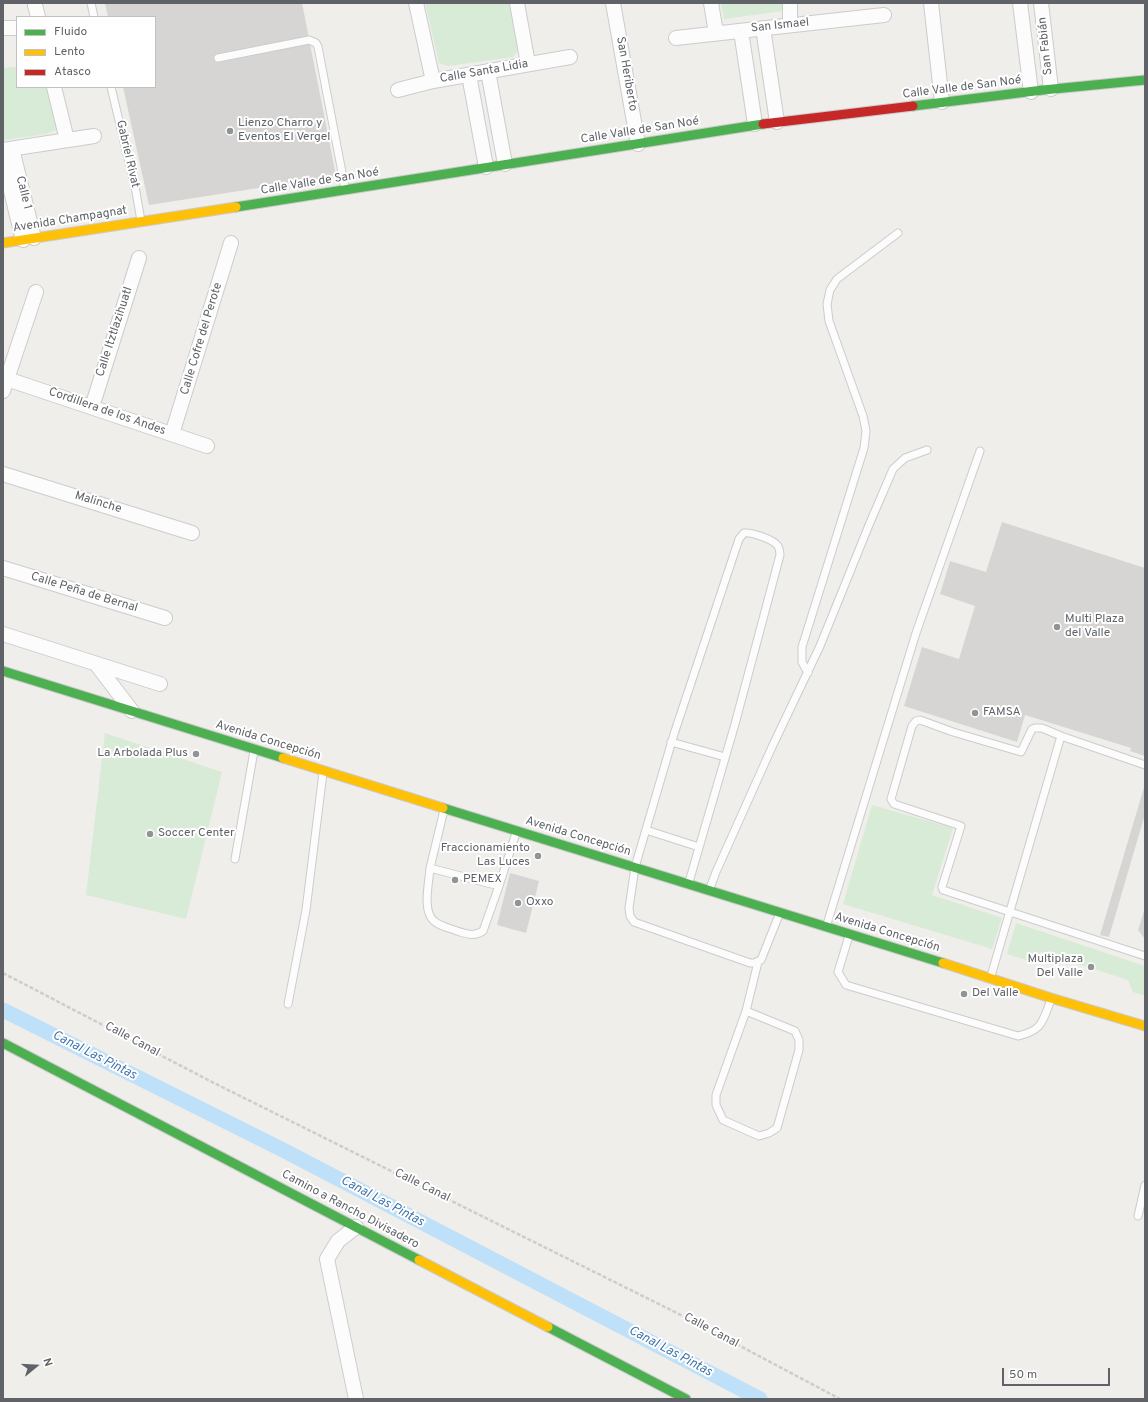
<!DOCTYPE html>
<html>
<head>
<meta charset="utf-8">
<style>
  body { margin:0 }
  #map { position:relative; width:1148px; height:1402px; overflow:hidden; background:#efeeea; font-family:Overpass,sans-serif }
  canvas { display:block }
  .frame { position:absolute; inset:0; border:4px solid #5f6368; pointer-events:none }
  .legend { position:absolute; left:16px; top:16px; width:140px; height:72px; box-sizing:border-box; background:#fff; border:1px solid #bfc1c3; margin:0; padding:5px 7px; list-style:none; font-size:12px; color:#5f6368 }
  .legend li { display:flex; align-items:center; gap:8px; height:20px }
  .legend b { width:20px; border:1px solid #bfc1c3 }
  .north { position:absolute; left:16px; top:1346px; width:40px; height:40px; -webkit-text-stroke:3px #fff; paint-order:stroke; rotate:72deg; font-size:11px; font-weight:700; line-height:16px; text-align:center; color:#5f6368 }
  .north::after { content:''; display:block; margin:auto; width:14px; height:18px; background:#5f6368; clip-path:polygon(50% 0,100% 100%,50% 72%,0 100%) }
  .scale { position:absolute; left:1002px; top:1368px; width:108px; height:18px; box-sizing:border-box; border:2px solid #5f6368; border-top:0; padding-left:5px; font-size:12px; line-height:14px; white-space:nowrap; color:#5f6368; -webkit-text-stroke:3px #fff; paint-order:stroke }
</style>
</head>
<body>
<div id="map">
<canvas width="1148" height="1402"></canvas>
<div class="frame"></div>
<ul class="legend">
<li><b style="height:5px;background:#4caf50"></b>Fluido</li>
<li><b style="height:5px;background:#ffc107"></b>Lento</li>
<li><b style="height:5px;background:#c62828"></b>Atasco</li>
</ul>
<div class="north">N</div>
<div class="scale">50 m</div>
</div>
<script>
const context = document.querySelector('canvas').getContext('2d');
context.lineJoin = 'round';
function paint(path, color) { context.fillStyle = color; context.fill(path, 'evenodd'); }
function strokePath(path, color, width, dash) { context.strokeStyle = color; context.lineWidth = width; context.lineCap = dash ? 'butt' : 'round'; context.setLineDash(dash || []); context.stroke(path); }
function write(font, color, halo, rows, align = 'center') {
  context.font = font + ' Overpass,sans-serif'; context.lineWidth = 4; context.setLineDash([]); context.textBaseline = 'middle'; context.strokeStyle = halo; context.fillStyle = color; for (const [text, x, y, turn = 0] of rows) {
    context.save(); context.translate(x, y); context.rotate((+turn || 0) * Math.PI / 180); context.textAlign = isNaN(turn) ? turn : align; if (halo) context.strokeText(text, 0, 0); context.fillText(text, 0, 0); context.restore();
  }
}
paint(new Path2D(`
  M425 3H511L519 49 513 57 448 66 439 63Z
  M721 3H783V11L724 19Z
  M17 67V87H49L60 128 47 134 3 140V68Z
  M105 733 222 772 186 919 86 895Z
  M872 805 953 828 932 895 1002 918 992 949 843 904Z
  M1016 923 1145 966V996L1133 992 1128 980 1041 952 1032 962 1007 954Z`), '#d8ebd6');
strokePath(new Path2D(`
  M3 1010 285 1151 760 1399`), '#bfe0f9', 15);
paint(new Path2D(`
  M105 3H302L336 176 149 205 123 87H155V17H108Z
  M1002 522 1145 568V756L1130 751 1131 748 1025 715 1017 742 904 706 922 647 959 659 975 606 940 594 950 561 986 572Z
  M1145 784V814L1109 937 1100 935Z
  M510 873 539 881 526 933 497 925Z
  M1145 908V939L1138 930Z`), '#d6d5d3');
const lane = new Path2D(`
  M91 3 94 17
  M218 58 309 40 316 43 318 47 345 188
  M111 87 136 192 141 221
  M808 673 802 662V647L864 448 866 431 863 416 829 321 827 304 830 290 837 279 898 233
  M671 742 725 757
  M1145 765 1061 736 1042 728H1035L1032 729 1021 752 953 732 920 720 916 721 912 726 891 799 894 804 961 826 942 887 943 890 1145 956
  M444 810 430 868 499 886 516 833
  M646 830 699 847
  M235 859 254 751
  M430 868C429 883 422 911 434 921 441 927 450 928 457 931 467 934 474 937 483 931L499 886
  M689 882 735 724 780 555C780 552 779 548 778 546 773 539 751 532 744 533L739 539 674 734 635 867 629 908 630 916 634 922 750 963H754L761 960 779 915
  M710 888 716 872 772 747 820 646 869 525 893 469 905 458 927 450
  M827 924 916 633 980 451
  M849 936 838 972 846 985 1018 1036C1043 1030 1042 1022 1051 1000
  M991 976 1061 736
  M288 1004 306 910 323 773
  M746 1011 795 1031 799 1040V1050L777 1128 769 1133 759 1136 723 1120 716 1105V1095Z
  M746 1011 758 962
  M1138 1216 1145 1185`);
const street = new Path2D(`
  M416 3 433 81
  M517 3 528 64
  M613 3 638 144
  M711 3 716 33
  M931 3 942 102
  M1020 3 1031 92
  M1041 3 1051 89
  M35 5 38 17
  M790 25V3
  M3 28H17
  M763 28 777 122
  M741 31 755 124
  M676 38 884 15
  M488 71 505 164
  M469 75 486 167
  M54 87 67 140
  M398 90 433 81 570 57
  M12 149 34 238
  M3 150 94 136
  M3 158 23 240
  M7 379 207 446
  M3 391 36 292
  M92 407 139 258
  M172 434 231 243
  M3 474 192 533
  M3 568 165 618
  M3 634 160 684
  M96 664 132 711
  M356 1227 338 1241 327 1259 356 1399`);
const fast = new Path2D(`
  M913 106 1043 90 1145 80
  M236 207 763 124
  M3 671 283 758
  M443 808 943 963
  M3 1043 419 1260
  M548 1327 686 1399`);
const slow = new Path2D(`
  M3 243 236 207
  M283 758 443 808
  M943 963 1051 998 1145 1026
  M419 1260 548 1327`);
const jam = new Path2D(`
  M763 124 913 106`);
strokePath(lane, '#cbcccc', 9);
strokePath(street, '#cbcccc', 16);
strokePath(fast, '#cacacb', 11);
strokePath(slow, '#cacacb', 11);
strokePath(jam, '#cacacb', 11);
strokePath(new Path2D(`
  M3 973 212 1082 691 1320 840 1399`), '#cacfcc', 2.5, [4, 2]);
strokePath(lane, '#fdfcfc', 7);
strokePath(street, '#fdfcfc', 14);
strokePath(fast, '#4caf50', 9);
strokePath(slow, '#ffc107', 9);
strokePath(jam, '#c62828', 9);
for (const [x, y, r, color] of [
  [230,131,4,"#919496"],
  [1057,627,4,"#919496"],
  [975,713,4,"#919496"],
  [196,754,4,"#919496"],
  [150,834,4,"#919496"],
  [538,856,4,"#919496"],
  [455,880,4,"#919496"],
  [518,903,4,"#919496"],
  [1091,967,4,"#919496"],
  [964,994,4,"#919496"]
]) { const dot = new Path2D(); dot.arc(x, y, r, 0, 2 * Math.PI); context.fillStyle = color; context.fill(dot); strokePath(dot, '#fff', 1.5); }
write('12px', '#5f6368', '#fff', [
  ["San Ismael",780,26,-6],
  ["San Fabián",1046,46,-96],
  ["Calle Santa Lidia",484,72,-10],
  ["San Heriberto",626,74,80],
  ["Calle Valle de San Noé",962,88,-7],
  ["Calle Valle de San Noé",640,131,-9],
  ["Gabriel Rivat",127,154,77],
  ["Calle Valle de San Noé",320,182,-9],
  ["Calle 1",23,193,76],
  ["Avenida Champagnat",70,220,-9],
  ["Calle Itztlazihuatl",115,332,-72],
  ["Calle Cofre del Perote",202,339,-73],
  ["Cordillera de los Andes",107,412,19],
  ["Malinche",98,503,17],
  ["Calle Peña de Bernal",84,593,17],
  ["Avenida Concepción",268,741,17],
  ["Avenida Concepción",578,837,17],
  ["Avenida Concepción",887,933,17],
  ["Calle Canal",132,1040,28],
  ["Calle Canal",422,1186,26],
  ["Camino a Rancho Divisadero",350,1210,28],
  ["Calle Canal",711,1331,28]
]);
write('12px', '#5f6368', '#fff', [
  ["Lienzo Charro y",238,124],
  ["Eventos El Vergel",238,138],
  ["Multi Plaza",1065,620],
  ["del Valle",1065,634],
  ["FAMSA",983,713],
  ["La Arbolada Plus",188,754,"right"],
  ["Soccer Center",158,834],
  ["Fraccionamiento",530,849,"right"],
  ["Las Luces",530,863,"right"],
  ["PEMEX",463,880],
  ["Oxxo",526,903],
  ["Multiplaza",1083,960,"right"],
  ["Del Valle",1083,974,"right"],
  ["Del Valle",972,994]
], 'left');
write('italic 13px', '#4174aa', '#fff', [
  ["Canal Las Pintas",94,1056,27],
  ["Canal Las Pintas",382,1202,28],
  ["Canal Las Pintas",670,1352,28]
]);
</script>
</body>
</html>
